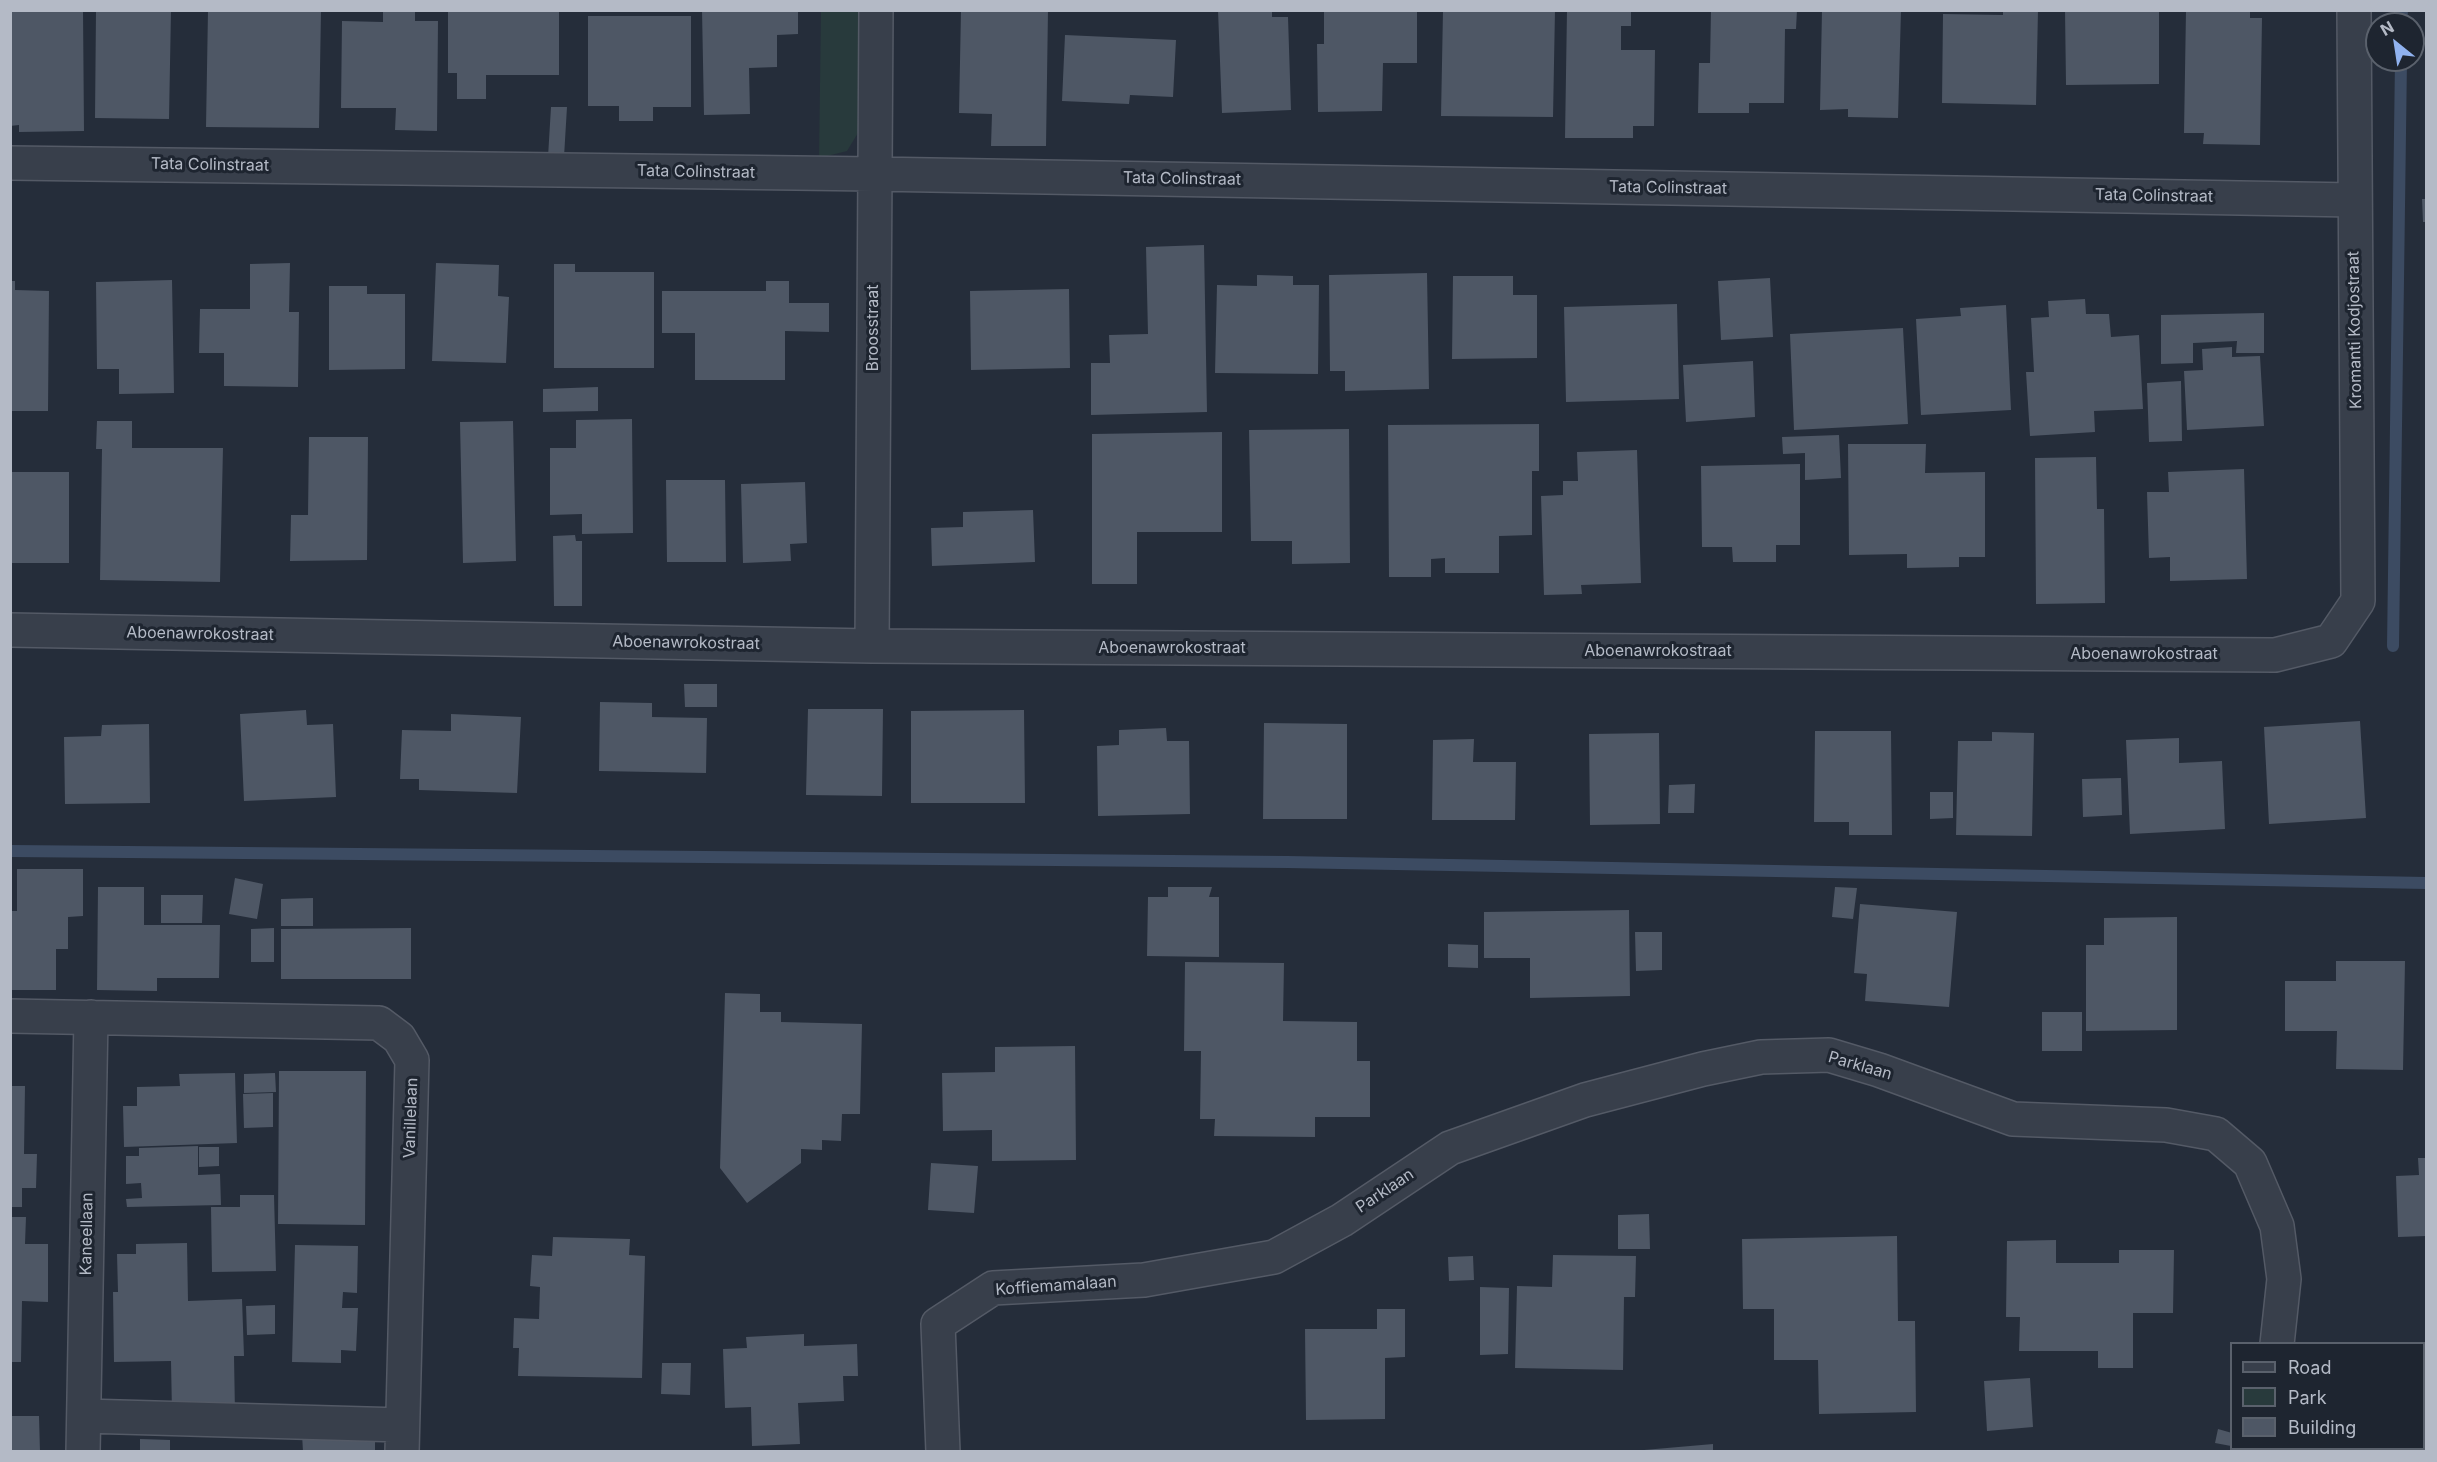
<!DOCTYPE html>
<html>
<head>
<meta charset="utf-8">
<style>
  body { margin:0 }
  #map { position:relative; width:2437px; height:1462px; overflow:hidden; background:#252d3a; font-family:Inter,sans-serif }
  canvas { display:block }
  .frame { position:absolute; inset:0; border:12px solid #b4bac6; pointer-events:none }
  .legend { position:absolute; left:2230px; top:1342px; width:195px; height:108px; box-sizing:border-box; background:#1e2530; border:2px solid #5a616c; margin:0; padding:8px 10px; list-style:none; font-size:18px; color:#b4bac6 }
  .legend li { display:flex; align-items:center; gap:12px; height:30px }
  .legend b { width:30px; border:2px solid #5a616c }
  .north { position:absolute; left:2365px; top:12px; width:60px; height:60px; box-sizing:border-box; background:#1e2530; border:2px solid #5a616c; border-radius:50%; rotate:330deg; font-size:16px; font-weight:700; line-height:24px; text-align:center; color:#b4bac6 }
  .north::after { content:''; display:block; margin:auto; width:21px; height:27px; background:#90b2ef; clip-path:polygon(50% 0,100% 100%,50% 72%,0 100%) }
</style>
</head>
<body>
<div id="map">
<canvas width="2437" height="1462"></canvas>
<div class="frame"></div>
<ul class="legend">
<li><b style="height:8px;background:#383f4b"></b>Road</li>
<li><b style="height:16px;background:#283a3c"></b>Park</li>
<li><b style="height:16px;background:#4e5765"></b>Building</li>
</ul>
<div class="north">N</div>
</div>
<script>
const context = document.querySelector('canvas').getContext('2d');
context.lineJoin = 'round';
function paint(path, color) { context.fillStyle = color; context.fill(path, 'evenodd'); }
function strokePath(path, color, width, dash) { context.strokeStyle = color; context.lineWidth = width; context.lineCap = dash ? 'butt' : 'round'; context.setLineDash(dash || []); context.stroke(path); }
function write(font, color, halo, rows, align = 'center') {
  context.font = font + ' Inter,sans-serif'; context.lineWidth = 6; context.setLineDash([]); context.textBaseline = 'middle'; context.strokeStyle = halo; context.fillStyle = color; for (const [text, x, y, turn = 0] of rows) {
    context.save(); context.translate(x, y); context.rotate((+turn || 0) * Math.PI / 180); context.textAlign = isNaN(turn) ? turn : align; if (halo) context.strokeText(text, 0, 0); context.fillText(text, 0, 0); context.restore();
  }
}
paint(new Path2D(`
  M821 11H862L861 128 847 151 819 158Z`), '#283a3c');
strokePath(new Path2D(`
  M2401 24 2402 10
  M2393 646 2401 60
  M10 851 1287 862 2426 883`), '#3c4b62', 12);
paint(new Path2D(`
  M10 10H83L84 131 19 132V125L10 126Z
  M96 10H171L169 119 95 118Z
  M208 10H321L319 128 206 127Z
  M383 10H415V21H438L437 131 395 130 396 108H341L342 21 383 22Z
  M448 10H559V75H486V99H457V73H448Z
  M702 10H798V34L777 35V67L749 68 750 114 704 115Z
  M961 10H1048L1046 146H991L992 114 959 113Z
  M1218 10H1272V17H1288L1291 110 1222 113Z
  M1324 10H1417V63H1383L1382 111 1318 112 1317 44H1324Z
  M1443 10H1555L1553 117 1441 116Z
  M1567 10H1631V26H1621V50H1655L1654 126H1633V138H1565Z
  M1711 10H1797L1796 29H1785L1784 103H1749V113H1698L1699 63H1710Z
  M1822 10H1901L1898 118 1848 117V109L1820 110Z
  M2003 10H2038L2036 105 1942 103 1943 14 2003 15Z
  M2065 10H2159V84L2066 85Z
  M2186 10H2250V18H2262L2260 145 2203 144 2204 133H2184Z
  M588 16H691V107H653V121H619V106H588Z
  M1065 35 1176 40 1173 97 1130 95 1129 104 1062 101Z
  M551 107H567L564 157H548Z
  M2422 199H2426V222H2423Z
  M1204 245 1207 412 1091 415V363H1110L1109 335 1148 334 1146 247Z
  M290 263 289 312H299L298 387 224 386V353H199L200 309H250V264Z
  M436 263 499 265 498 296 509 297 506 363 432 361Z
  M554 264H575V272H654V368H554Z
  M1427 273 1429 389 1345 391V371H1330L1329 275Z
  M1257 275 1293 276V285H1319L1318 374 1215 373 1217 285 1257 286Z
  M1453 276H1513V295H1537V358L1452 359Z
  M1770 278 1773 337 1721 340 1718 281Z
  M172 280 174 393 119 394V369H97L96 282Z
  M10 281H15V290L49 291 48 411H10Z
  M766 281H789V303H829V332L785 331V380H695V333H662V291H766Z
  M329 286H367V294H405V369L329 370Z
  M1069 289 1070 368 971 370 970 291Z
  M2085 299 2086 314H2109L2111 337 2139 335 2143 409 2094 411 2095 432 2030 436 2026 372H2034L2031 318 2049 317 2048 301Z
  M1677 304 1679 399 1566 402 1564 307Z
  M2006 305 2011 410 1921 415 1916 319 1961 316 1960 308Z
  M2264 313V353H2236L2237 341 2193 343V363L2161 364V315Z
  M1903 328 1908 424 1794 430 1790 334Z
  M2232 347V357L2260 356 2264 426 2187 430 2184 371 2203 370 2202 349Z
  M1753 361 1755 417 1686 422 1683 365Z
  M2181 381 2182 441 2149 442 2147 383Z
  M598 387V411L543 412V389Z
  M632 419 633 533 582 534V514L550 515V448H576V420Z
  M97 421H132V448H223L220 582 100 580 102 449H96Z
  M513 421 516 561 463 563 460 422Z
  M1539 424V471H1532V535L1499 536V573H1445V558L1431 559V577H1389L1388 425Z
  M1349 429 1350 563 1292 564V541H1251L1249 430Z
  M1222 432V532H1137V584H1092V434Z
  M1839 435 1841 478 1805 480V453L1783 454 1782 437Z
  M309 437H368L367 560 290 561 291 515H308Z
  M1848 444H1926L1925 473 1985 472V557H1959V567L1907 568V554L1849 555Z
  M1637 450 1641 583 1581 585 1582 594 1544 595 1541 496 1563 495V481H1578L1577 452Z
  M2096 457 2097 509H2104L2105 603 2036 604 2035 458Z
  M1800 464V545H1776V562H1733L1732 547H1702L1701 466Z
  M2244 469 2247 579 2170 581V557L2149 558 2147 492H2169L2168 472Z
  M10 472H69V563H10Z
  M666 480H725L726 562H667Z
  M805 482 807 543 790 544 791 561 743 563 741 484Z
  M1033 510 1035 562 932 566 931 528 963 527V512Z
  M575 535 576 541H582V606H554L553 536Z
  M684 684H717V707H685Z
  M600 702 652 703V717L707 718 706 773 599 771Z
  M808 709H883L882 796 806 795Z
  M306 710 307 725 333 724 336 797 244 801 240 714Z
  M1024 710 1025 803H911V711Z
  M451 714 521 717 517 793 419 790V779H400L402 730 451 731Z
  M2360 721 2366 818 2269 824 2264 727Z
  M1264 723 1347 724V819H1263Z
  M149 724 150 803 65 804 64 737 101 736 102 725Z
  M1166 728 1167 741H1189L1190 814 1098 816 1097 746 1119 745V730Z
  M1815 731H1891L1892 835H1849V822H1814Z
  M1992 732 2034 733 2032 836 1956 835 1958 741H1992Z
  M1659 733 1660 824 1590 825 1589 734Z
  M2179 738V763L2222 761 2225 829 2130 834 2126 740Z
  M1474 739 1473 762H1516L1515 820H1432L1433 740Z
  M2121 778 2122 815 2083 817 2082 779Z
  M1695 784 1694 813H1668L1669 785Z
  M1930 792H1953V818L1930 819Z
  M17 869H83V916L68 917V949H56V990H10V911H17Z
  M235 878 263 884 257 919 229 914Z
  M98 887H144V925H220L219 978H157V991L97 990Z
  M1168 887H1212L1209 897H1219V957L1147 956 1148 897H1168Z
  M1835 887 1857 888 1853 919 1832 917Z
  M161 895H203L202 923H161Z
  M313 898V926H281V899Z
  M1860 904 1957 912 1949 1007 1865 1001 1867 974 1854 973Z
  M1629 910 1630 996 1530 998V958H1484V912Z
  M2177 917V1030L2086 1031V945H2104V918Z
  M274 928V962H251V929Z
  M411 928V979H281V929Z
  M1635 932H1662V970L1636 971Z
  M1448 944 1478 945V968L1448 967Z
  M2336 961H2405L2403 1070 2336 1069 2337 1031H2285V981H2336Z
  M1185 962 1284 963 1283 1021 1357 1022V1061H1370V1117H1315V1137L1214 1136 1215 1119H1200L1201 1051H1184Z
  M725 993 760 994V1012H781V1022L862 1024 860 1114H842L841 1141 822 1140V1150L801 1149V1163L747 1203 720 1168Z
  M2042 1012H2082V1051H2042Z
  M1075 1046 1076 1160 992 1161V1130L943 1131 942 1073 995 1072V1047Z
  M279 1071H366L365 1225 278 1224Z
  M235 1073 237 1143 124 1147 123 1106H137V1087L180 1086 179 1074Z
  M275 1073 276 1092 244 1093V1074Z
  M10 1086H25L24 1154H37L36 1188H22V1207H10Z
  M273 1093V1127L244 1128 243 1094Z
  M198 1146V1175L220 1174 221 1205 127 1207 126 1199 142 1198 141 1183 126 1184V1156H139V1148Z
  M199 1147H219V1166L199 1167Z
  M2418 1158H2426V1236L2398 1237 2396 1176 2419 1175Z
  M931 1163 978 1166 974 1213 928 1210Z
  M240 1195H274L276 1271 212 1272 211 1207H240Z
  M1649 1214 1650 1249H1618V1215Z
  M10 1217H26L25 1244H48V1302L22 1301 21 1362H10Z
  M1897 1236 1898 1321H1915L1916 1412 1819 1414 1818 1360H1774V1309H1743L1742 1239Z
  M553 1237 630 1239 629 1255 645 1256 642 1378 518 1376 519 1348H513L514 1318 539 1319 540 1287 530 1286 532 1255 552 1256Z
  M2056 1240V1263H2119V1250H2174L2173 1313H2133V1368H2098V1351H2019L2020 1317H2006L2007 1241Z
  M187 1243 188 1301 242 1299 244 1356H234L235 1413H172L171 1361 114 1362 113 1292H118L117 1254H136V1244Z
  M295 1245 358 1246 357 1293 343 1292 342 1308H358L356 1351 341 1350V1363L292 1362Z
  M1553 1255 1636 1256 1635 1297H1624L1623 1370 1515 1368 1517 1286 1552 1287Z
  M1473 1256 1474 1280 1449 1281 1448 1257Z
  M1480 1287 1509 1288 1508 1354 1480 1355Z
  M275 1305V1334L247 1335 246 1306Z
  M1377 1309H1405V1357L1385 1358V1419L1306 1420 1305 1329H1377Z
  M804 1334V1346L857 1344 858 1376H843L844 1401 798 1403 800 1444 752 1446 751 1407 725 1408 723 1349 747 1348 746 1337Z
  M662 1363H691L690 1395 661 1394Z
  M2030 1378 2033 1427 1987 1431 1984 1381Z
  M10 1416H39L40 1452H10Z
  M2424 1422H2426V1452H2384V1448H2424Z
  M2218 1429 2232 1433 2231 1446 2215 1443Z
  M375 1430V1452H303L302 1434Z
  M140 1439 170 1440V1452H140Z
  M1713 1444V1452H1644V1450Z`), '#4e5765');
const minor = new Path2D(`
  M10 163 874 174 2354 200
  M10 630 872 646 2275 655 2331 641 2358 601 2354 10
  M872 646 876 10
  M10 1016 379 1023 399 1038 412 1060 402 1452
  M84 1416 402 1425
  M83 1452 91 1017
  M943 1452 938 1324 993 1288 1144 1280 1274 1257 1342 1220 1450 1148 1585 1100 1703 1069 1761 1057 1829 1055 1879 1070 2013 1119 2166 1125 2216 1134 2250 1163 2277 1226 2284 1279 2277 1344
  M2265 1452 2266 1448`);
strokePath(minor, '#545a66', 36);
strokePath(minor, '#383f4b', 33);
write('16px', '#b4bac6', '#1e2530', [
  ["Tata Colinstraat",210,165,1],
  ["Tata Colinstraat",696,172,1],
  ["Tata Colinstraat",1182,179,1],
  ["Tata Colinstraat",1668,188,1],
  ["Tata Colinstraat",2154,196,1],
  ["Broosstraat",873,328,-90],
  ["Kromanti Kodjostraat",2355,330,-91],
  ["Aboenawrokostraat",200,634,1],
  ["Aboenawrokostraat",686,643,1],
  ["Aboenawrokostraat",1172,648],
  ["Aboenawrokostraat",1658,651],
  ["Aboenawrokostraat",2144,654],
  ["Parklaan",1860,1066,16],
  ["Vanillelaan",411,1118,-88],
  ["Parklaan",1385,1191,-34],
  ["Kaneellaan",87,1234,-89],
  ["Koffiemamalaan",1056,1286,-4]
]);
</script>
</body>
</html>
